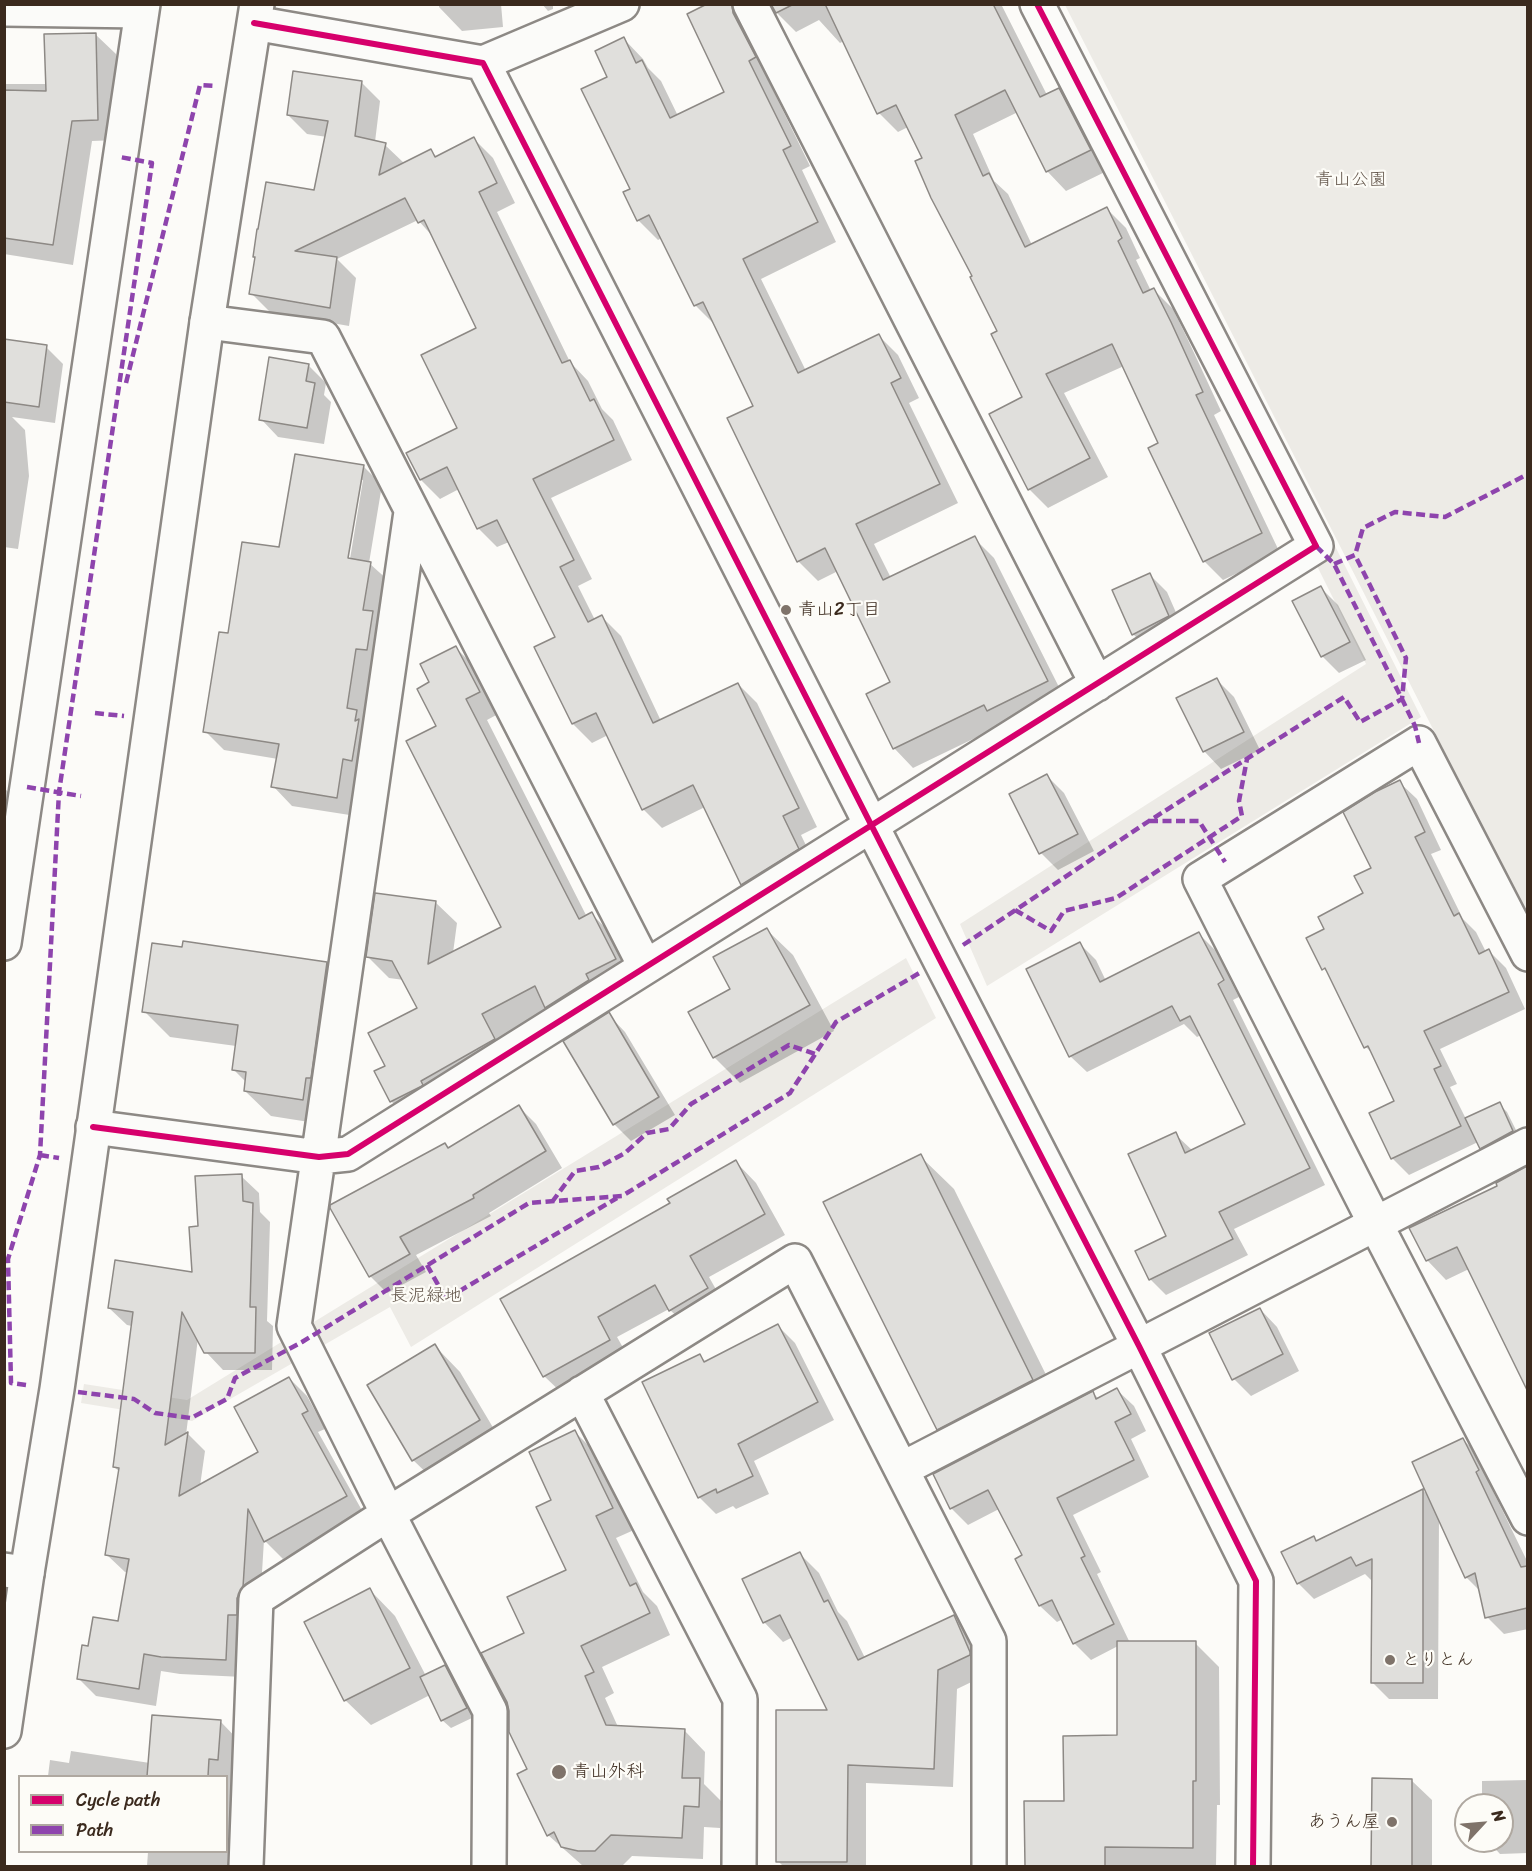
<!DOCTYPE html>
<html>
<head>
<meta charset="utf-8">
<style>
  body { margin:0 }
  #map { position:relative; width:1532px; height:1871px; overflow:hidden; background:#fcfbf8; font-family:Sriracha,sans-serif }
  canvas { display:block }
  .frame { position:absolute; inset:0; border:6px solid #3b2a1e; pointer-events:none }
  .legend { position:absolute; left:18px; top:1775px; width:210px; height:78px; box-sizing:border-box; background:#fdfcf7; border:2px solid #afa8a0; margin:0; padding:8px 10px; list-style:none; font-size:18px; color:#3b2a1e }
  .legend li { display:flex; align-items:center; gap:12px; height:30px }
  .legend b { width:30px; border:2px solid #afa8a0 }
  .north { position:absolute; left:1454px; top:1793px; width:60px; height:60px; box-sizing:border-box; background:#fdfcf7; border:2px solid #afa8a0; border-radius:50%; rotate:64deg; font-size:16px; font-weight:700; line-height:24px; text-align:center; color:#3b2a1e }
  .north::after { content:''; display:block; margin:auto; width:21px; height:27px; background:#7f736a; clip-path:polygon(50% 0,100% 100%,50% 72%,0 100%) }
</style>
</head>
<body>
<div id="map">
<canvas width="1532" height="1871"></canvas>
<div class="frame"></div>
<ul class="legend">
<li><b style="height:8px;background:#d6006c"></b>Cycle path</li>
<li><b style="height:8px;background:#8e44ad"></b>Path</li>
</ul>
<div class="north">N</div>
</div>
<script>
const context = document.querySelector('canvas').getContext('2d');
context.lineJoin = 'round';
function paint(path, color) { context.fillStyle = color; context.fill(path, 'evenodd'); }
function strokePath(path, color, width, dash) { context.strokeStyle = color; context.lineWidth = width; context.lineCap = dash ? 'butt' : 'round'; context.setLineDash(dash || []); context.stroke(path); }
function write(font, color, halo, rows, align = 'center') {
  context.font = font + ' Sriracha,"Klee One",sans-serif'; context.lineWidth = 4.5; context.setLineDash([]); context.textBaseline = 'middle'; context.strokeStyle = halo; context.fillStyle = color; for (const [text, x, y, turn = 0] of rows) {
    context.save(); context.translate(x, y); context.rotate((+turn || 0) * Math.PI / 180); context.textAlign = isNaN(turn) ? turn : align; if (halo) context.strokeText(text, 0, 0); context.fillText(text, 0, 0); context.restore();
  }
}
paint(new Path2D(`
  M1065 5H1527V914Z
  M1335 546 1421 717 987 986 960 924 1366 664 1316 564Z
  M906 958 936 1018 411 1347 390 1307 192 1421 81 1403 84 1384 187 1400Z`), '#edebe6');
paint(new Path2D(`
  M439 4H501L503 27 462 31 439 7Z
  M542 4H553V9L548 11Z
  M710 4H741L775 77 768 80 810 166 802 170 836 242 761 279 806 371 879 336 898 355 919 398 909 403 958 503 874 544 891 578 974 538 994 558 1066 701 1002 725 913 768 894 748 892 682 838 571 818 581 798 561 755 406 715 325 695 305 662 238 658 240 638 220 609 77 624 39 643 59 648 68 661 81 678 116 726 92Z
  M773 4H1001L1047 95 1059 90 1078 109 1109 170 1066 191 1047 171 1018 112 973 134 994 181 1008 194 1032 245 1107 209 1126 228 1140 258 1136 260 1151 291 1154 290 1173 309 1189 342 1221 411 1214 415 1280 553 1223 580 1204 561 1160 444 1124 366 1064 393 1108 477 1048 508 1029 489 1024 398 999 332 908 127 898 132 879 113 844 41 840 43 819 20 796 32 777 13Z
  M95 34 116 54 118 140 92 141 73 265 4 254V84H47Z
  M361 82 380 101 375 142 385 145 405 164 431 151 437 157 474 139 493 158 515 203 497 212 570 362 588 381 602 409 613 420 632 460 551 498 592 579 578 586 595 620 602 617 621 636 661 721 738 684 757 703 817 827 801 835 817 868 761 903 742 884 705 807 662 828 643 809 608 735 592 743 573 724 557 638 509 542 497 547 478 528 459 489 440 499 421 480 459 429 478 328 434 238 418 220 337 259 356 278 349 326 270 312 251 293 315 192 327 137 307 134 288 115Z
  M4 341 46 347 63 364 55 423 12 417 25 430 29 476 18 549 4 547Z
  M308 365 326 383 324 395 331 402 324 444 278 437 261 419Z
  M363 466 382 485 369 563 390 582 356 816 292 806 273 786 278 759 224 750 205 731 229 635 280 549ZM360 480H363L349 565H346Z
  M1150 575 1167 592 1185 633 1150 651 1133 634Z
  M1321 588 1338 605 1366 660 1339 673 1322 656Z
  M456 648 477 669 500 713 487 720 587 917 592 914 613 936 636 980 550 1010 502 1036 516 1061 412 1122 391 1101 387 1066 419 1009 404 980 389 978 368 957 435 902 457 923 453 953 503 927 438 726 431 683Z
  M1217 680 1234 697 1260 750 1221 769 1204 751 1178 699Z
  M1047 776 1064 793 1094 851 1058 870 1041 853Z
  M1399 782 1417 799 1441 850 1431 854 1463 919 1476 932 1486 952 1489 951 1506 968 1525 1009 1440 1049 1457 1084 1450 1087 1466 1119 1499 1104 1507 1112 1521 1140 1489 1156 1478 1142 1409 1175 1392 1158 1396 1102 1375 1056 1366 1047 1330 975 1324 969 1327 929 1365 894Z
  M4 788 16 799 4 878Z
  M767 930 793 955 834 1031 740 1083 714 1057 732 989Z
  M1199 934 1215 950 1239 997 1233 1000 1325 1185 1234 1229 1248 1255 1166 1295 1150 1279 1168 1236 1175 1134 1193 1151 1247 1124 1201 1035 1197 1037 1184 1024 1087 1072 1070 1056 1080 944 1096 960 1106 981Z
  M327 963 352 989 328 1125 271 1116 245 1091 246 1082 233 1069 236 1046 170 1037 144 1011Z
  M608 1014 625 1032 675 1115 631 1141 614 1124Z
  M519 1107 536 1124 562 1168 489 1213 491 1216 416 1255 426 1272 387 1293 370 1276 445 1145 449 1149Z
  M920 1156 954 1189 1063 1409 1093 1393 1099 1399 1117 1390 1134 1406 1146 1431 1131 1439 1149 1477 1073 1515 1101 1572 1097 1574 1130 1643H1195L1219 1667 1220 1805H1217L1216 1866H1026V1803L1066 1802 1119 1737 1118 1646 1091 1660 1074 1643 1063 1619 1057 1622 1040 1606 1017 1559 1024 1556 999 1509 968 1525 951 1508 968 1458 938 1429Z
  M736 1162 756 1183 785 1235 709 1277 727 1309 691 1330 669 1309 617 1337 630 1360 565 1396 544 1376 672 1204Z
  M1528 1169V1374L1515 1361 1469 1269 1446 1280 1427 1260 1500 1186 1498 1183Z
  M241 1176 259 1193 260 1212 270 1222 267 1321 273 1326 272 1370H223L206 1352 198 1338 186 1435 188 1434 205 1451 200 1486 260 1453 289 1378 307 1396 325 1429 318 1432 364 1514 283 1559 264 1540 260 1605 243 1677 180 1674 161 1671 156 1706 96 1696 79 1679 89 1648 119 1623 128 1573 125 1572 107 1555 120 1472 114 1467 132 1326 127 1325 109 1308 194 1274 199 1227Z
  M1260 1309 1277 1327 1299 1371 1251 1396 1234 1379Z
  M778 1326 795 1343 834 1420 754 1461 769 1494 736 1509 733 1506 716 1514 699 1497 700 1356 707 1363Z
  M435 1346 460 1372 504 1446 439 1485 413 1460Z
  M575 1432 596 1453 634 1530 616 1538 643 1592 657 1606 670 1635 602 1667 614 1693 605 1698 618 1727 684 1730 705 1752 704 1784 721 1801 720 1828 704 1827 703 1859 632 1856 622 1866H583L548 1835 529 1770 526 1634 568 1570 553 1500Z
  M1463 1439 1480 1457 1495 1488 1492 1489 1528 1563V1629L1504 1634 1487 1617 1481 1592 1466 1577 1439 1518 1438 1699H1389L1372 1682 1373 1582 1365 1574 1314 1599 1298 1583 1313 1538 1318 1542 1423 1490 1429 1497Z
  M799 1553 819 1573 838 1612 847 1621 865 1658 953 1617 973 1636 988 1674 957 1689 953 1787 866 1783V1866H783L778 1861 829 1712 793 1637 783 1642 764 1622Z
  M370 1590 395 1616 426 1676 445 1667 453 1675 474 1717 451 1728 442 1720 430 1695 371 1725 345 1700Z
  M220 1721 244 1746 241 1783 232 1782 227 1866H147L148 1852H226V1776H48L50 1760 69 1763 71 1751 150 1763Z
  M1373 1780H1411L1432 1800V1866H1372Z
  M1528 1780V1853L1500 1854 1488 1841H1502V1805H1482V1781Z`), '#0003');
const building = new Path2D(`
  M707 4H732L733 13 756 57 749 61 791 146 783 150 818 222 743 259 798 373 879 334 901 378 891 383 940 484 856 524 883 580 975 536 1048 681 987 711 984 705 893 749 866 694 890 682 825 548 797 562 727 418 753 406 703 302 694 306 649 215 637 221 623 192 630 189 581 89 607 77 595 51 624 37 636 63 642 60 670 118 724 92 687 14Z
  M771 4H794L776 13Z
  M825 4H993L1040 97 1059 88 1091 150 1046 172 1005 90 955 115 983 176 989 173 1025 247 1107 207 1122 238 1118 241 1143 293 1154 288 1171 322 1203 392 1196 395 1262 533 1203 562 1148 448 1158 443 1112 344 1046 374 1090 458 1028 490 989 414 1022 397 991 334 997 331 970 277 972 276 931 198 915 161 922 158 896 105 877 114Z
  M96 33 98 120 72 121 53 245 4 238V90L46 91 44 34Z
  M293 71 362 81 355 136 386 143 379 175 431 149 435 157 474 137 497 183 479 192 562 363 570 360 590 401 594 399 614 440 533 479 574 560 560 567 588 622 602 615 653 723 738 683 799 808 783 816 799 849 741 885 693 785 642 810 596 713 572 724 534 647 555 637 497 520 477 529 447 467 420 480 406 453 457 428 421 355 476 328 424 220 418 223 405 198 295 251 337 257 330 308 249 294 255 257H253L257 229H258L266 182 314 190 328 121 287 115Z
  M4 339 47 345 39 407 4 402Z
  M269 357 309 364 306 381 315 383 307 428 259 420Z
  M295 454 364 465 348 558 371 562 363 610 373 611 367 650 356 649 347 708 357 710 355 721 359 719 352 761 343 759 337 798 271 787 279 744 203 732 219 632 228 633 242 542 279 547Z
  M1150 573 1169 616 1132 635 1112 590Z
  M1321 586 1350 642 1321 657 1292 601Z
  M456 646 480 692 466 699 579 919 592 912 616 959 586 974 589 980 545 1008 535 986 482 1014 495 1039 421 1081 423 1085 420 1087 390 1102 374 1071 385 1066 368 1033 417 1008 392 961 366 957 375 893 436 901 428 964 501 927 406 741 436 726 417 689 429 682 420 664Z
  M1217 678 1244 732 1203 752 1176 698Z
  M1047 774 1078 834 1039 854 1009 794Z
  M1400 780 1425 832 1415 837 1454 916 1459 913 1479 954 1489 949 1509 992 1424 1031 1441 1066 1434 1069 1461 1126 1391 1159 1369 1113 1394 1101 1368 1046 1364 1048 1325 968 1322 970 1306 938 1324 929 1318 917 1363 893 1354 876 1371 868 1343 812 1375 792Z
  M767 928 810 1005 713 1058 688 1012 730 989 713 957Z
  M1199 932 1224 980 1218 984 1310 1168 1219 1212 1233 1239 1149 1280 1135 1251 1166 1236 1128 1154 1176 1132 1185 1153 1245 1124 1190 1016 1180 1021 1172 1006 1069 1057 1026 969 1080 942 1100 982Z
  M183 941 327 962 311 1078H306L303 1100 244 1091 246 1072 232 1070 238 1025 142 1012 152 943 182 947Z
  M609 1012 659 1097 613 1125 563 1041Z
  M1500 1102 1513 1131 1480 1149 1465 1118Z
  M519 1105 546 1151 473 1195 474 1198 400 1237 410 1254 369 1277 330 1208V1205L445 1143 448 1148Z
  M921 1154 1033 1380 937 1430 823 1202Z
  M736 1160 765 1214 690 1256 708 1288 669 1311 655 1285 598 1317 610 1340 543 1377 500 1299 670 1203 667 1199Z
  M1527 1166V1390L1457 1247 1426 1261 1409 1228 1497 1186 1496 1183Z
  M242 1174 243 1201 253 1203 250 1307H256L255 1353H204L182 1312 165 1445 188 1432 179 1496 258 1452 234 1407 289 1377 308 1411 302 1414 347 1496 264 1542 248 1509 243 1587 237 1598V1615H228L226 1660 161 1657 144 1654 139 1689 77 1679 82 1645 88 1646 93 1617 118 1621 129 1559 105 1555 119 1468 113 1467 133 1312 108 1308 115 1260 192 1272 189 1227 198 1226 195 1176Z
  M1260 1308 1283 1354 1232 1380 1209 1333Z
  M778 1324 818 1402 738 1444 753 1476 717 1493 716 1489 698 1498 642 1382 700 1354 704 1362Z
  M435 1344 480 1420 412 1461 367 1385Z
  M1117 1388 1131 1414 1115 1422 1134 1460 1057 1498 1085 1556 1081 1558 1114 1624 1073 1644 1052 1600 1039 1606 1015 1559 1022 1555 988 1490 950 1509 933 1474 1093 1391 1096 1399Z
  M575 1430 613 1508 596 1516 630 1586 636 1583 650 1613 581 1646 594 1672 585 1676 606 1725 685 1729 682 1778H700L699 1807 684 1806 682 1838 611 1835 595 1851H578L561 1847 554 1832 547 1836 517 1774 527 1769 509 1732V1711L507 1702 481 1653 524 1633 507 1597 566 1570 536 1507 551 1500 529 1452Z
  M1463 1438 1479 1470 1476 1472 1521 1567 1527 1566V1608L1485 1618 1475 1573 1465 1578 1412 1462Z
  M1423 1489V1683H1371L1372 1559 1356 1566 1351 1557 1297 1584 1281 1552 1314 1536 1316 1541Z
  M800 1552 824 1602 828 1600 858 1660 954 1615 970 1652V1655L938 1670 934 1769 848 1765 847 1862H776V1710H827L780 1615 763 1623 742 1579Z
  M370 1588 410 1668 344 1701 304 1622Z
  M1117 1641H1196V1781H1193V1848L1105 1847V1866H1025L1024 1801H1064L1063 1736 1117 1735Z
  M445 1665 467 1708 441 1721 420 1677Z
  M152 1715 221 1720 218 1760 209 1759 208 1776H147Z
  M1372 1778 1412 1779V1866H1371Z`);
paint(building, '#e0dfdc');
strokePath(building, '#8d8985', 1.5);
const street = new Path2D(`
  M750 4 1097 684
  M4 9 141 11
  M483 63 622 4
  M207 322 323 337 645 966
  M411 512 294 1326 388 1514 490 1711 489 1866
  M4 943 143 4
  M1528 954 1419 743 1200 879 1375 1223 1528 1518
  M93 1127 319 1157 348 1154 1316 546 1037 4
  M582 1393 740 1699 739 1866
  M902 1469 1528 1145
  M4 1570 27 1573
  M246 1866 256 1599 388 1514 795 1261 989 1641V1866`);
const secondary = new Path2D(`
  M254 23 483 63 940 960 1139 1346 1256 1581 1253 1866
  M4 1731 27 1573 57 1389 207 322 257 4`);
strokePath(street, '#8d8985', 38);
strokePath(secondary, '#8d8985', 38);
strokePath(street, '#fbfbf9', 33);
strokePath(secondary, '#fbfbf9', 33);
strokePath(new Path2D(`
  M126 383 200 85 216 86
  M1316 546 1334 564 1402 699 1415 726 1419 743
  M1334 564 1355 555 1363 528 1395 512 1445 517 1528 474
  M95 713 124 716
  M27 787 81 796
  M1149 821H1199L1225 862
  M1015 910 1051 931 1064 911 1116 898 1242 816 1239 801 1247 759
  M963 945 1149 821 1344 697 1360 722 1402 699 1406 658 1355 555
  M40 1155 59 1158
  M552 1202 575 1171 599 1167 625 1153 647 1133 669 1129 691 1104 789 1045 815 1054
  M427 1265 446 1299 617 1198
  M26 1385 11 1383 8 1259 40 1155 59 792 152 163 120 157
  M78 1392 134 1399 155 1413 191 1418 227 1399 235 1378 302 1342 529 1203 622 1196 790 1093 836 1022 921 972`), '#8e44ad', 4.5, [9, 4.5]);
strokePath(new Path2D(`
  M254 23 483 63 940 960 1139 1346 1256 1581 1253 1866
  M93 1127 319 1157 348 1154 1316 546 1037 4`), '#d6006c', 6);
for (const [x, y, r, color] of [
  [786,610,6,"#7f736a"],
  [1390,1660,6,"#7f736a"],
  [559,1772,8,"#7f736a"],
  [1392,1822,6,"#7f736a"]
]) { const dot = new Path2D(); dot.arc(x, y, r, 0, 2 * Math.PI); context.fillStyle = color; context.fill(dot); strokePath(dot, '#fdfcf7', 2); }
write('18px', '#64574c', '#fdfcf7', [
  ["青山公園",1351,180],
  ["長泥緑地",426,1296]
]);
write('18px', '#3b2a1e', '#fdfcf7', [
  ["青山2丁目",798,610],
  ["とりとん",1402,1660],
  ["青山外科",572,1772],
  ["あうん屋",1380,1822,"right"]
], 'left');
</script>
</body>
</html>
